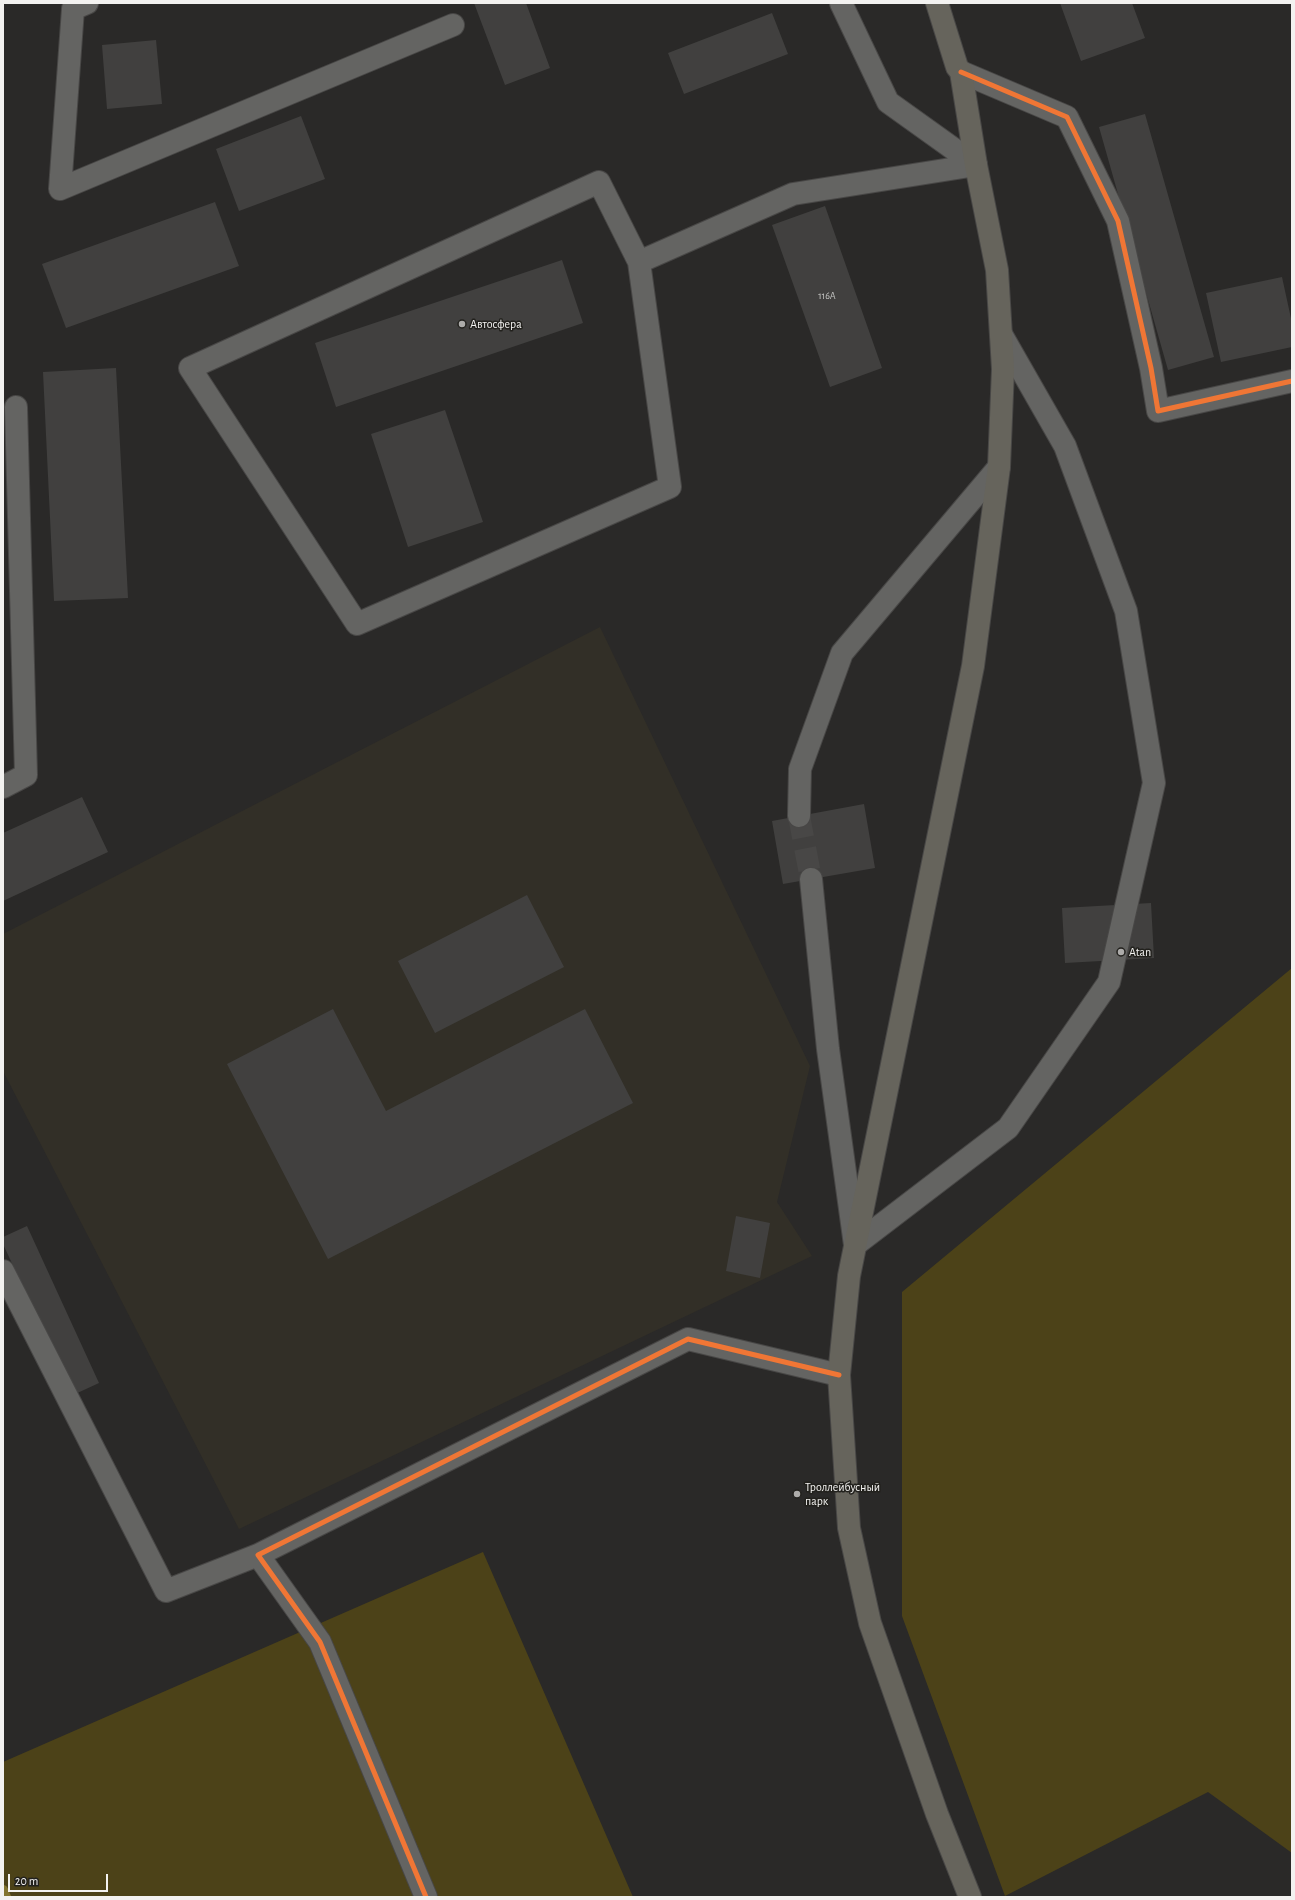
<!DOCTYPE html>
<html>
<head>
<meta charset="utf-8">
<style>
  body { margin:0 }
  #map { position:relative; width:1295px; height:1900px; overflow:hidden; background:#2a2928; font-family:"Alegreya Sans",sans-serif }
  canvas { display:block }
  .frame { position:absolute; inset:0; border:4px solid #f3f2f0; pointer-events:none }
  .scale { position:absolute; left:8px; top:1874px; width:100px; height:18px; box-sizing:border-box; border:2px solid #f3f2f0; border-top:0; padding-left:5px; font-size:12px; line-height:14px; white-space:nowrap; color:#f3f2f0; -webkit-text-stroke:3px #22211d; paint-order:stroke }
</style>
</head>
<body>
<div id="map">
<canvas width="1295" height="1900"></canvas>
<div class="frame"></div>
<div class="scale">20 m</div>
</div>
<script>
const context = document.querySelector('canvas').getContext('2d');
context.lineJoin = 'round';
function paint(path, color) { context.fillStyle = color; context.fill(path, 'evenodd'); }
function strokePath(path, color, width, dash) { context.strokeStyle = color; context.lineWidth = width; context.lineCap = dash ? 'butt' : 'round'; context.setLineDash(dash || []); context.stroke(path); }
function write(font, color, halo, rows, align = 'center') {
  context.font = font + ' "Alegreya Sans",sans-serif'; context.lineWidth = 3; context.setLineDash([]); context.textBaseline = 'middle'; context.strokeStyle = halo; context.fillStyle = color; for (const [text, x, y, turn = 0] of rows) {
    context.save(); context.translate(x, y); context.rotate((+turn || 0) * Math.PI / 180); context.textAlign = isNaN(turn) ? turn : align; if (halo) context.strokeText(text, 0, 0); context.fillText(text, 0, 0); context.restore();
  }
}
paint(new Path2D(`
  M600 627 810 1066 777 1202 812 1256 239 1529 3 1071V934Z`), '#322f27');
paint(new Path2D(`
  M1292 968V1853L1208 1792 1005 1896 902 1616V1292Z
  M483 1552 633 1897H3V1762Z`), '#4c4218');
strokePath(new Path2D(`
  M3 1890 6 1897`), '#82742f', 10);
paint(new Path2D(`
  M474 3H526L550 68 505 85Z
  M1060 3H1132L1145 38 1081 61Z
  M772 13 788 54 684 94 668 53Z
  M156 40 162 104 107 109 102 45Z
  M1145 114 1214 357 1168 370 1099 127Z
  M301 116 325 179 239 211 216 149Z
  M215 202 239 266 66 328 42 264Z
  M825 206 882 368 830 387 772 225Z
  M562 260 583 323 336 407 315 343Z
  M1282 277 1292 323V347L1221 362 1206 293Z
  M116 368 128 598 54 601 43 372Z
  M445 410 483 522 408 547 371 434Z
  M82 797 108 852 3 901V833Z
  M864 804 875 868 783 884 772 821Z
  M527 895 564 967 435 1033 398 961Z
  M1151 903 1154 958 1065 963 1062 908Z
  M333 1009 386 1111 585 1009 633 1103 328 1259 227 1064Z
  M736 1216 770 1223 760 1278 726 1271Z
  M27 1226 99 1383 73 1395 3 1244V1237Z`), '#41403f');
strokePath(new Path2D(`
  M799 816 811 879`), '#484746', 22, [22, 11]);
const minor = new Path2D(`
  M87 3 73 9 60 189 453 25
  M841 3 888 102 976 165
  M961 72 1067 117 1118 221 1151 368 1158 411 1292 381
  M639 262 670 487 357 624 190 368 599 182 639 262 793 194 976 165
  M3 787 26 775 16 407
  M799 816 800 769 842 653 999 467
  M811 879 828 1049 855 1245 1008 1128 1109 982 1154 783 1126 611 1065 446 1001 334
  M3 1271 166 1591 258 1555
  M426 1897 320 1642 258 1555 688 1339 839 1375`);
const highway = new Path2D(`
  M937 3 957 67 961 72 976 165 997 270 1003 369 999 467 973 666 849 1276 839 1375 849 1528 870 1623 937 1814 970 1897`);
strokePath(minor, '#484746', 24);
strokePath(highway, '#484746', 24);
strokePath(minor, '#646462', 22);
strokePath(highway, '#66645c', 22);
strokePath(new Path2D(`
  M961 72 1067 117 1118 221 1151 368 1158 411 1292 381
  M426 1897 320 1642 258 1555 688 1339 839 1375`), '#f07635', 5);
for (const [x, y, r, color] of [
  [462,324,4,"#adacaa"],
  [1121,952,4,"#adacaa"],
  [797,1494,4,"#adacaa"]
]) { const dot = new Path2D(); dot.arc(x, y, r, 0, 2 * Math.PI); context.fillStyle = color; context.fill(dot); strokePath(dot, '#22211d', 1.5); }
write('10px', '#c6c6c4', null, [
  ["116А",827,296]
]);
write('12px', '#f3f2f0', '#22211d', [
  ["Автосфера",470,324],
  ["Atan",1129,952],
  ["Троллейбусный",805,1487],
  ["парк",805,1501]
], 'left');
</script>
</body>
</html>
